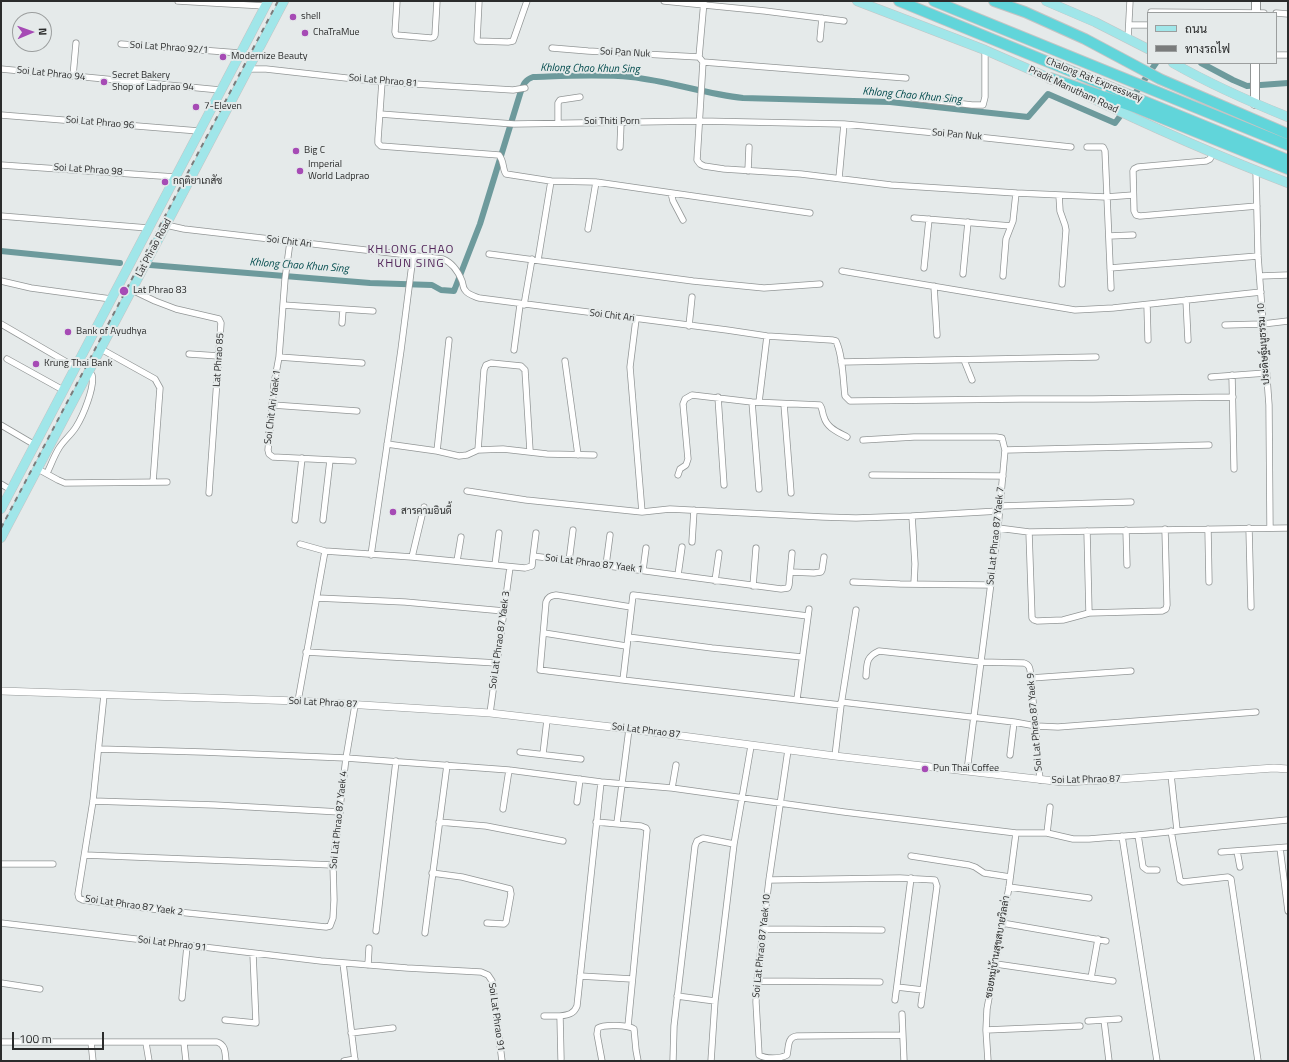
<!DOCTYPE html>
<html>
<head>
<meta charset="utf-8">
<style>
  body { margin:0 }
  #map { position:relative; width:1289px; height:1062px; overflow:hidden; background:#e5eaea; font-family:"Titillium Web",Sarabun,sans-serif }
  canvas { display:block }
  .frame { position:absolute; inset:0; border:2px solid #2b2c2c; pointer-events:none }
  .legend { position:absolute; left:1147px; top:12px; width:130px; height:52px; box-sizing:border-box; background:#e5eaea; border:1px solid #9b9e9e; margin:0; padding:5px 7px; list-style:none; font-size:12px; color:#2b2c2c }
  .legend li { display:flex; align-items:center; gap:8px; height:20px }
  .legend b { width:20px; border:1px solid #9b9e9e }
  .north { position:absolute; left:12px; top:12px; width:40px; height:40px; box-sizing:border-box; background:#e5eaea; border:1px solid #9b9e9e; border-radius:50%; rotate:88deg; font-size:11px; font-weight:700; line-height:16px; text-align:center; color:#2b2c2c }
  .north::after { content:''; display:block; margin:auto; width:14px; height:18px; background:#a64bb5; clip-path:polygon(50% 0,100% 100%,50% 72%,0 100%) }
  .scale { position:absolute; left:12px; top:1032px; width:92px; height:18px; box-sizing:border-box; border:2px solid #2b2c2c; border-top:0; padding-left:5px; font-size:12px; line-height:14px; white-space:nowrap; color:#2b2c2c; -webkit-text-stroke:3px #e5eaea; paint-order:stroke }
</style>
</head>
<body>
<div id="map">
<canvas width="1289" height="1062"></canvas>
<div class="frame"></div>
<ul class="legend">
<li><b style="height:5px;background:#a0e6e9"></b>ถนน</li>
<li><b style="height:5px;background:#7a7c7c"></b>ทางรถไฟ</li>
</ul>
<div class="north">N</div>
<div class="scale">100 m</div>
</div>
<script>
const context = document.querySelector('canvas').getContext('2d');
context.lineJoin = 'round';
function strokePath(path, color, width, dash) { context.strokeStyle = color; context.lineWidth = width; context.lineCap = dash ? 'butt' : 'round'; context.setLineDash(dash || []); context.stroke(path); }
function write(font, color, halo, rows, align = 'center') {
  context.font = font + ' "Titillium Web",Sarabun,sans-serif'; context.lineWidth = 4; context.setLineDash([]); context.textBaseline = 'middle'; context.strokeStyle = halo; context.fillStyle = color; for (const [text, x, y, turn = 0] of rows) {
    context.save(); context.translate(x, y); context.rotate((+turn || 0) * Math.PI / 180); context.textAlign = isNaN(turn) ? turn : align; if (halo) context.strokeText(text, 0, 0); context.fillText(text, 0, 0); context.restore();
  }
}
strokePath(new Path2D(`
  M1201 63 1233 80 1247 86 1288 83
  M1132 98 1156 63
  M1 251 120 263
  M150 265 370 283 432 285 441 290 454 291 480 224 520 94C523 86 524 80 533 77 565 76 599 74 631 77 669 81 705 94 743 98L890 102 1028 117 1048 94 1115 123 1124 111`), '#6d9a9c', 6);
const minor = new Path2D(`
  M178 1 265 6
  M397 1 395 32 396 35 431 38 434 37 435 35 437 1
  M479 1 477 40 478 41 508 42 513 41 527 1
  M664 1 765 11 844 21
  M704 1 699 57 703 62 697 160 700 164 704 166 724 169 801 174 891 185 1016 193 1106 197 1133 195
  M1151 12 1264 13
  M1276 13 1288 14
  M1129 25H1148
  M1128 38 1130 1
  M820 39 822 18
  M121 44 240 53
  M552 48 588 51 699 57
  M1276 55H1288
  M703 62 906 78
  M1 69 220 90
  M248 69H266L382 82 513 90 525 88
  M73 76 76 43
  M382 82 378 139V143L381 146 499 155C505 163 502 169 506 174L551 181 596 182 810 213
  M913 98 972 105H983L985 97V50
  M380 114 514 124 700 121 844 124 987 138 1071 147
  M1 115 199 131
  M558 123V103L560 100 580 97
  M620 147 621 123
  M1087 147H1103L1105 151 1111 288
  M1213 153 1210 159 1206 161 1138 167 1134 169 1133 171 1134 211 1136 215 1140 216 1257 206
  M1 165 175 177
  M748 171 749 147
  M1256 171 1258 256 1269 405 1270 528
  M839 178 844 124
  M671 193 673 201 683 220
  M1059 195 1060 211 1065 225 1066 230 1062 284
  M1 216 148 228
  M914 218 1011 226
  M166 225 184 229 443 259C453 263 458 271 462 281 463 284 463 288 465 290 468 295 474 296 479 298L727 330 767 336 832 340 836 341C843 356 843 380 845 396L850 401 1021 399H1093L1233 397
  M588 229 596 182
  M1109 236 1133 235
  M290 242 285 279 279 357 274 384 268 450 269 454 273 457 353 461
  M489 254 693 281 754 287 764 288 820 284
  M538 260 551 181
  M924 268 929 219
  M1110 268 1258 256
  M842 271 1075 310 1113 308 1261 292
  M963 274 968 222
  M1003 276 1006 239 1013 221 1016 193
  M1260 276 1288 275
  M1 281 31 288 111 299
  M934 286 937 335
  M132 290 155 301 176 309 219 319 221 323 209 493
  M1186 300 1188 340
  M283 305 373 311
  M524 305 532 259
  M1147 305 1148 340
  M636 319 630 367 642 512
  M342 323 343 310
  M1 324 75 367
  M1225 325 1263 324 1288 321
  M689 326 692 297
  M101 349 155 379 160 388 153 482
  M514 350 520 305
  M189 354 219 356
  M279 357 362 363
  M7 359 63 390
  M964 360 972 380
  M565 361 578 455
  M841 362 1096 357
  M1232 375 1234 469
  M1211 377 1266 373
  M718 397 724 485
  M752 402 759 489
  M759 402 767 336
  M784 404 791 493
  M273 405 357 411
  M1 425 35 445
  M863 440 914 437H996L1002 438 1005 450 998 528 967 771
  M387 444 437 451 459 456 467 455 478 450 503 449 547 454 594 455
  M478 450 484 370 486 365 491 363 521 366 525 370 530 451
  M1005 450 1209 445
  M437 451 449 340
  M38 469 58 480 65 483 167 482
  M47 473C51 465 54 456 59 448 64 440 71 435 76 427 83 416 95 387 92 375L88 373
  M678 475 680 469 686 465 688 459 683 404 685 399 692 395 752 402 820 405C823 409 822 413 824 417 827 428 838 432 847 437
  M872 475 1003 476
  M1 484 11 490
  M467 491 526 500 642 512 670 509 823 517 856 518 912 516 999 511
  M1000 506 1131 502
  M912 516 915 564 914 584
  M295 520 302 458
  M323 520 330 460
  M998 528 1029 532 1288 528
  M1249 528 1251 607
  M1208 529 1209 582
  M1126 530 1127 565
  M1087 531 1089 613
  M1029 532 1032 618 1034 620 1037 621 1063 620 1089 613 1162 611 1166 609 1167 605 1165 529
  M692 542 694 510
  M300 544 325 551 412 557 525 568 532 566 533 556 781 589 788 588 789 585 792 553
  M371 555 401 350 413 256
  M533 556 536 533
  M412 557 424 507
  M457 561 461 537
  M569 561 573 530
  M495 565 499 533
  M606 565 610 535
  M643 570 646 548
  M791 572 814 573 821 572 822 570 824 557
  M678 575 682 547
  M715 581 719 553
  M853 582 900 584 991 585
  M753 586 756 548
  M317 598 405 602 504 611
  M631 607 556 595C550 596 548 597 546 602L540 670 623 680 841 705
  M544 633 626 646
  M628 637 712 648 802 657
  M306 652 497 663
  M866 676C867 663 866 657 879 651L981 662 1024 663C1031 665 1030 671 1031 678L1040 780
  M1031 678 1131 671
  M623 680 633 595 808 616
  M104 695 93 801 78 894 79 898 83 900 168 911 326 927 330 926 333 918 334 900 333 865 346 758 355 705
  M797 699 809 609
  M298 701 325 551
  M841 702 1014 722 1036 726 1058 727 1256 712
  M490 713 510 567
  M99 749 203 752 346 758 509 770 601 782 672 788 844 812 1016 833H1047L1073 839H1089L1138 835 1287 820
  M788 750 769 880 757 981 756 1002 759 1055C765 1059 780 1059 787 1055 789 1047 787 1037 797 1036L902 1035
  M520 752 581 759
  M543 754 547 720
  M1010 755 1014 722
  M835 756 841 705 856 610
  M1171 775 1177 830
  M672 788 676 765
  M93 801 215 805 340 812
  M577 802 580 779
  M503 809 509 770
  M439 822 486 826 563 841
  M596 822 641 826 646 828 647 830 628 1026
  M617 823 629 729
  M1171 831 1180 880 1183 882 1228 877 1231 879 1258 1061
  M1047 833 1050 807
  M1138 835 1143 867 1147 870H1157
  M1122 836 1157 1061
  M1280 848 1288 911
  M1237 851 1240 867
  M1221 852 1288 847
  M85 855 333 865
  M911 856 969 865 975 867 984 873 1010 877
  M1 864H53
  M432 873 462 877 510 889 511 894 506 922 504 924 487 923
  M769 880 900 878 935 880 937 886 921 1005
  M1009 887 1089 898
  M1 923 321 961 407 968 481 972 488 975 492 981 502 1061
  M1002 923 1106 941
  M764 929 882 930
  M376 931 396 761
  M425 933 447 765
  M343 963 355 1061
  M996 964 1113 981
  M368 965 369 948
  M580 976 632 979
  M1091 978 1098 939
  M757 981 880 982
  M1 983 40 989
  M897 987 923 990
  M677 996 715 1001
  M182 998 187 946
  M895 1000 911 878
  M902 1014 904 1061
  M544 1016H560
  M225 1020 256 1023 253 954
  M1104 1020 1109 1061
  M1088 1021 1119 1019
  M986 1030 1080 1026
  M351 1033 393 1028
  M1 1042H217C226 1045 225 1053 226 1061
  M91 1042 93 1061
  M146 1043 149 1061
  M184 1043 186 1061
  M561 1059 560 1016C568 1015 574 1014 577 1006L601 782
  M344 1061 355 1059
  M602 1061 597 1034 598 1028C604 1024 629 1025 634 1029L636 1050 638 1061
  M673 1061 674 1026 695 846 697 841 703 838 734 844
  M711 1061 715 1001 734 844 751 746
  M988 1061 986 1030 987 1009 1009 887 1016 833`);
const tertiary = new Path2D(`
  M1 691 298 701 490 713 629 729 835 756 1063 782 1105 780 1274 768 1288 769`);
const secondary = new Path2D(`
  M1256 13V1
  M1255 104V63`);
const primary = new Path2D(`
  M857 1 985 50 1056 81
  M1046 1 1095 22 1148 49
  M1173 63C1210 84 1248 101 1288 117
  M1079 92C1147 125 1217 156 1288 183
  M1 509 268 1
  M1 538 284 1`);
const motorway = new Path2D(`
  M899 1 1288 160
  M934 1 1288 145
  M994 1 1025 12 1085 39 1160 79 1288 134
  M1050 78 1137 108 1288 169`);
strokePath(minor, '#929696', 7);
strokePath(tertiary, '#929696', 8);
strokePath(secondary, '#929696', 10);
strokePath(primary, '#c4c4c4', 10);
strokePath(motorway, '#c4c4c4', 12);
strokePath(minor, '#fff', 5.5);
strokePath(tertiary, '#fff', 7);
strokePath(secondary, '#fff', 8);
strokePath(primary, '#a0e6e9', 9);
strokePath(motorway, '#61d5da', 10);
strokePath(new Path2D(`
  M1 528 278 1`), '#7a7c7c', 2, [5, 5]);
for (const [x, y, r, color] of [
  [293,17,4,"#a64bb5"],
  [305,33,4,"#a64bb5"],
  [223,57,4,"#a64bb5"],
  [104,82,4,"#a64bb5"],
  [196,107,4,"#a64bb5"],
  [296,151,4,"#a64bb5"],
  [300,171,4,"#a64bb5"],
  [165,182,4,"#a64bb5"],
  [124,291,5,"#a64bb5"],
  [68,332,4,"#a64bb5"],
  [36,364,4,"#a64bb5"],
  [393,512,4,"#a64bb5"],
  [925,769,4,"#a64bb5"]
]) { const dot = new Path2D(); dot.arc(x, y, r, 0, 2 * Math.PI); context.fillStyle = color; context.fill(dot); strokePath(dot, '#e5eaea', 1.5); }
write('10px', '#2b2c2c', '#e5eaea', [
  ["shell",301,17],
  ["ChaTraMue",313,33],
  ["Modernize Beauty",231,57],
  ["Secret Bakery",112,76],
  ["Shop of Ladprao 94",112,88],
  ["7-Eleven",204,107],
  ["Big C",304,151],
  ["Imperial",308,165],
  ["World Ladprao",308,177],
  ["กฤติยาเภสัช",173,182],
  ["Lat Phrao 83",133,291],
  ["Bank of Ayudhya",76,332],
  ["Krung Thai Bank",44,364],
  ["สารคามอินดี้",401,512],
  ["Pun Thai Coffee",933,769]
], 'left');
write('10px', '#2b2c2c', '#e5eaea', [
  ["Soi Lat Phrao 92/1",169,48,4],
  ["Soi Pan Nuk",625,53,3],
  ["Soi Lat Phrao 94",51,74,6],
  ["Chalong Rat Expressway",1094,80,22],
  ["Soi Lat Phrao 81",383,81,5],
  ["Pradit Manutham Road",1073,90,25],
  ["Soi Thiti Porn",612,122],
  ["Soi Lat Phrao 96",100,123,5],
  ["Soi Pan Nuk",957,135,5],
  ["Soi Lat Phrao 98",88,170,4],
  ["Soi Chit Ari",289,242,7],
  ["Lat Phrao Road",154,248,-62],
  ["Soi Chit Ari",612,316,7],
  ["ประดิษฐ์มนูธรรม 10",1264,344,-94],
  ["Lat Phrao 85",219,360,-86],
  ["Soi Chit Ari Yaek 1",273,407,-83],
  ["Soi Lat Phrao 87 Yaek 7",996,536,-84],
  ["Soi Lat Phrao 87 Yaek 1",594,564,7],
  ["Soi Lat Phrao 87 Yaek 3",500,640,-82],
  ["Soi Lat Phrao 87",323,703,3],
  ["Soi Lat Phrao 87 Yaek 9",1035,722,-95],
  ["Soi Lat Phrao 87",646,731,7],
  ["Soi Lat Phrao 87",1086,780,-1],
  ["Soi Lat Phrao 87 Yaek 4",339,820,-84],
  ["Soi Lat Phrao 87 Yaek 2",134,906,8],
  ["Soi Lat Phrao 91",172,944,7],
  ["Soi Lat Phrao 87 Yaek 10",762,946,-84],
  ["ซอยหมู่บ้านสุขสบายวิลล่า",998,947,-80],
  ["Soi Lat Phrao 91",496,1017,82]
]);
write('italic 11px', '#024b4d', '#e5eaea', [
  ["Khlong Chao Khun Sing",590,69,1],
  ["Khlong Chao Khun Sing",912,96,5],
  ["Khlong Chao Khun Sing",299,266,4]
]);
context.letterSpacing = '1px';
write('12px', '#53275b', '#e5eaea', [
  ["KHLONG CHAO",411,250],
  ["KHUN SING",411,264]
]);
context.letterSpacing = '0px';
</script>
</body>
</html>
